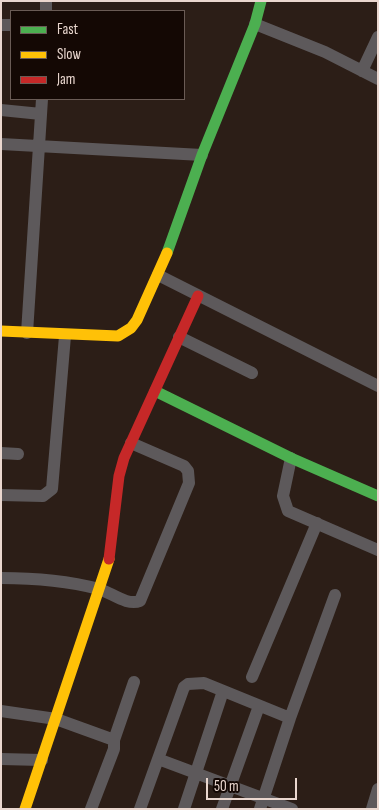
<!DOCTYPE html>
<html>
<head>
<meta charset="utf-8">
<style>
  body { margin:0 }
  #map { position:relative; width:379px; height:810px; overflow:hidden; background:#2c1e17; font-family:"Sofia Sans Condensed",sans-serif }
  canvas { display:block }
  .frame { position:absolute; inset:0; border:2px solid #ead7cf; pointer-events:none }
  .legend { position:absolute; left:10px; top:10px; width:175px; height:90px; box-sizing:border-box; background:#140804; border:1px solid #6a5b55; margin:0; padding:6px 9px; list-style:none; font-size:15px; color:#ead7cf }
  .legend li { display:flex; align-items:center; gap:10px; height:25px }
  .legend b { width:25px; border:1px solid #6a5b55 }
  .scale { position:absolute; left:206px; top:778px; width:91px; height:22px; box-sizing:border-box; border:2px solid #ead7cf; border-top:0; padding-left:6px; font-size:15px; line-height:18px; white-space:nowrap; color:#ead7cf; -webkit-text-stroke:4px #140804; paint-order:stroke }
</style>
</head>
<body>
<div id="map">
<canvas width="379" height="810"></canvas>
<div class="frame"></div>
<ul class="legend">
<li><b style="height:6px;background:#4caf50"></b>Fast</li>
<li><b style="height:6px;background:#ffc107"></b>Slow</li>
<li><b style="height:6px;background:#c62828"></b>Jam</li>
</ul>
<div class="scale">50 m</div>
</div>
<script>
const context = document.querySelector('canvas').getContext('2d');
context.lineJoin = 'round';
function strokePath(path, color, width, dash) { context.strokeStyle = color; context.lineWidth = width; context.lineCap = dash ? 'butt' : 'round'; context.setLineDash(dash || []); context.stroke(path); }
strokePath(new Path2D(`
  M46 11V1
  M255 24 325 52 378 79
  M1 25H11
  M362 71 378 37
  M1 110 41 114
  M1 144 202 155
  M158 275 378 386
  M27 333 42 99
  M179 337 252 373
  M1 453 18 454
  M291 458 283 496 288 511 378 550
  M1 495 43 496 52 489 65 336
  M1 578C33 578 68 581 99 589 112 593 127 606 140 601L189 483 188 471 184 466 131 443
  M252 677 317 523
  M1 711 56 719 114 740V749L91 809
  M114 740 134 682
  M1 759 42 760
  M158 759 184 687 188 684 204 683 290 718
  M140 809 158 759 292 809
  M184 809 223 691
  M222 809 259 706
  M260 809 290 718 335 595
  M372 809 378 789`), '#5d595b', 12);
strokePath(new Path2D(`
  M167 253 202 155 255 24 261 1
  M155 391 291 458 378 496`), '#4caf50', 11);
strokePath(new Path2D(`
  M1 331 118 336 131 328 137 320 167 253
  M25 809 109 559`), '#ffc107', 11);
strokePath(new Path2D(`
  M109 559 119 476 124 458 198 296`), '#c62828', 11);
</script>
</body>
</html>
